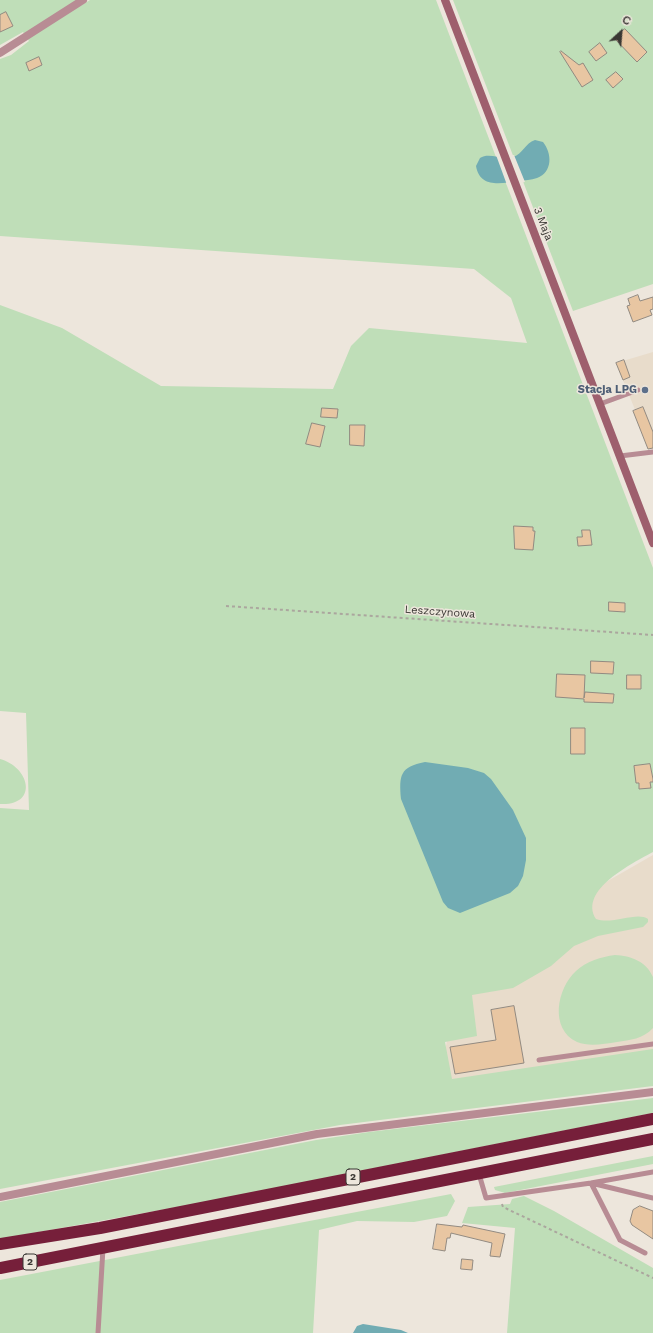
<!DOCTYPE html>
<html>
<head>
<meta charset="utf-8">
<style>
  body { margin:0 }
  #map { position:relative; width:653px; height:1333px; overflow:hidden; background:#ede6dc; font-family:"Work Sans",sans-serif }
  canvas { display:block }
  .north { position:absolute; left:601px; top:12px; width:40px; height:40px; -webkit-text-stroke:3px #ede6dc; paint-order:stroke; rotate:26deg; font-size:11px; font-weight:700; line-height:16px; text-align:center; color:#393733 }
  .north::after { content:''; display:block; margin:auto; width:14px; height:18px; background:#393733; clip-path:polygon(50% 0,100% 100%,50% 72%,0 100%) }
</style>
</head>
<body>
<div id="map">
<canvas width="653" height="1333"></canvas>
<div class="north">С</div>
</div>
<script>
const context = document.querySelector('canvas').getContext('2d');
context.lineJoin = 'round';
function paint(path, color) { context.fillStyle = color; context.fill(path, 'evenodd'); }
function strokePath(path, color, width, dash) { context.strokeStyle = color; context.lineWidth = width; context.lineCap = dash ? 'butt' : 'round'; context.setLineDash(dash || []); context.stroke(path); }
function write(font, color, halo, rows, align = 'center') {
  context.font = font + ' "Work Sans",sans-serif'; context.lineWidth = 3; context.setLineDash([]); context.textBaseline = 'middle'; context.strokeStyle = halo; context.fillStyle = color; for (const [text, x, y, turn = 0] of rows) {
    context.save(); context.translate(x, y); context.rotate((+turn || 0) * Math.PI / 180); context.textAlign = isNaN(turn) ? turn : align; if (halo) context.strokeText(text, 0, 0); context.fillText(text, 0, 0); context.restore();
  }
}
paint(new Path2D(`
  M653 352V449H651L616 363Z
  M653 855V1056L434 1098 465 963Z`), '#e8dccb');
paint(new Path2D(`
  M0 0H80V6L90 0H436L653 568V852C633 863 578 890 596 919 613 925 637 911 648 919V922L643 927 598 936 574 946 551 966 513 988 472 995 477 1036 445 1042 452 1079 653 1049V1086L340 1125 0 1189V808L29 810 26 713 0 711V305L62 328 161 386 333 389 351 346 369 328 527 343 511 298 474 269 0 236V59L11 55 29 41 23 32 0 45Z
  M453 0H653V284L573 311Z
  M0 759C30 767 39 806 0 804Z
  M615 955C631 956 646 961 653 977V1028C643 1039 630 1040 617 1042 604 1044 589 1047 577 1042 549 1029 557 988 576 971 587 961 601 957 615 955Z
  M653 1098V1113L194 1204 0 1239V1202L316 1140 369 1132Z
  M653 1156V1164L505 1193 495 1190 494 1187Z
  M451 1194 455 1201 447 1216 414 1222 357 1221 319 1230 313 1333H0V1280Z
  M524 1196 554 1211 653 1268V1333H507L515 1228 462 1223 468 1207 510 1204 512 1199Z`), '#bfdeb8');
paint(new Path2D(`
  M535 140 543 142C552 153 553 172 537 178 531 180 525 180 519 181 502 183 480 189 476 166L480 158C490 152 502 161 513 157 523 154 525 143 535 140Z
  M425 762 468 768 484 773 491 779 513 810 526 838V860L523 876 518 886 510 893 460 913 448 908 443 902 401 799C399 775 400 767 425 762Z
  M363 1324 401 1330 408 1333H353L357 1326Z`), '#71acb3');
paint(new Path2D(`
  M496 155 502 157 514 155 525 182 507 185Z`), '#ede6dc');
const building = new Path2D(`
  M6 12 13 26 0 32V15Z
  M625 29 647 52 637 62 614 38Z
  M600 43 607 53 596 61 589 52Z
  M561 51 579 65 583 63 593 80 582 87 560 52Z
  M39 57 42 65 29 71 26 63Z
  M616 72 623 79 613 88 606 80Z
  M638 295 640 301 653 297V309L650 310 652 315 633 322 627 306 630 305 628 299Z
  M624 360 630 377 623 380 616 363Z
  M643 407 653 432V448L648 449 633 411Z
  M322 408 338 409 337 418 321 417Z
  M312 423 325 426 320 447 306 444Z
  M350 425H365L364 446 350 445Z
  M514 526 533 527V531H535L533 550 515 549Z
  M582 530H590L592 545 578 546 577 537H582Z
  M609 602 625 603V612L609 611Z
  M591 661 614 662 613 674 591 673Z
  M557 674 585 675 584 698 585 692 614 694 613 703 584 702V699L556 697Z
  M627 675H641V689H627Z
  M571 728H585V754H571Z
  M650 764 653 779V782H650L651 788 639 789V783H636L634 766Z
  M514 1006 524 1063 455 1074 450 1047 496 1040 491 1010Z
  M640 1206 653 1211V1239L632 1225 630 1221 633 1210Z
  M437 1224 462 1227 463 1225 505 1234 500 1257 490 1256 492 1243 451 1233 450 1238H447L445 1251 433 1249Z
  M462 1259 473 1260 472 1270 461 1269Z`);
paint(building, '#e8c6a2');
strokePath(building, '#928a81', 1);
strokePath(new Path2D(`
  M226 606 653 635
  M502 1204 503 1207 653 1278`), '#aba69e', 2, [3, 3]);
strokePath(new Path2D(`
  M600 404 638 390
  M620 456 653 452
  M539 1060 653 1044
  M479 1174 486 1198 591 1183 653 1172
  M645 1253 620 1240 591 1183 653 1198
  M98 1333 103 1248`), '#b88c94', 5);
strokePath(new Path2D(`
  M0 53 83 0
  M0 1197 317 1134 653 1092`), '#b88c94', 8);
strokePath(new Path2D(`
  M445 0 653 543`), '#9e5f6d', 8);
strokePath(new Path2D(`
  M0 1244 100 1228 653 1119
  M0 1268 653 1139`), '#761f3a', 12);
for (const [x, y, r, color] of [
  [645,390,4,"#5c6f8a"]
]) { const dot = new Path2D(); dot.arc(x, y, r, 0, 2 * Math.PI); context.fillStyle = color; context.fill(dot); strokePath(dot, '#ede6dc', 1.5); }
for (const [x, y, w] of [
  [353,1177,14],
  [30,1262,14]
]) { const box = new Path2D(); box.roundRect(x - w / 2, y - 8, w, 16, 3); context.fillStyle = '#ede6dc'; context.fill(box); strokePath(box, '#393733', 1); }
write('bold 10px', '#393733', null, [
  ["2",353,1177],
  ["2",30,1262]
]);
write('11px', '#393733', '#ede6dc', [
  ["3 Maja",543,224,69],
  ["Leszczynowa",440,612,4]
]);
write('bold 11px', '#4e5e75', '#ede6dc', [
  ["Stacja LPG",637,390]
], 'right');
</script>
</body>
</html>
